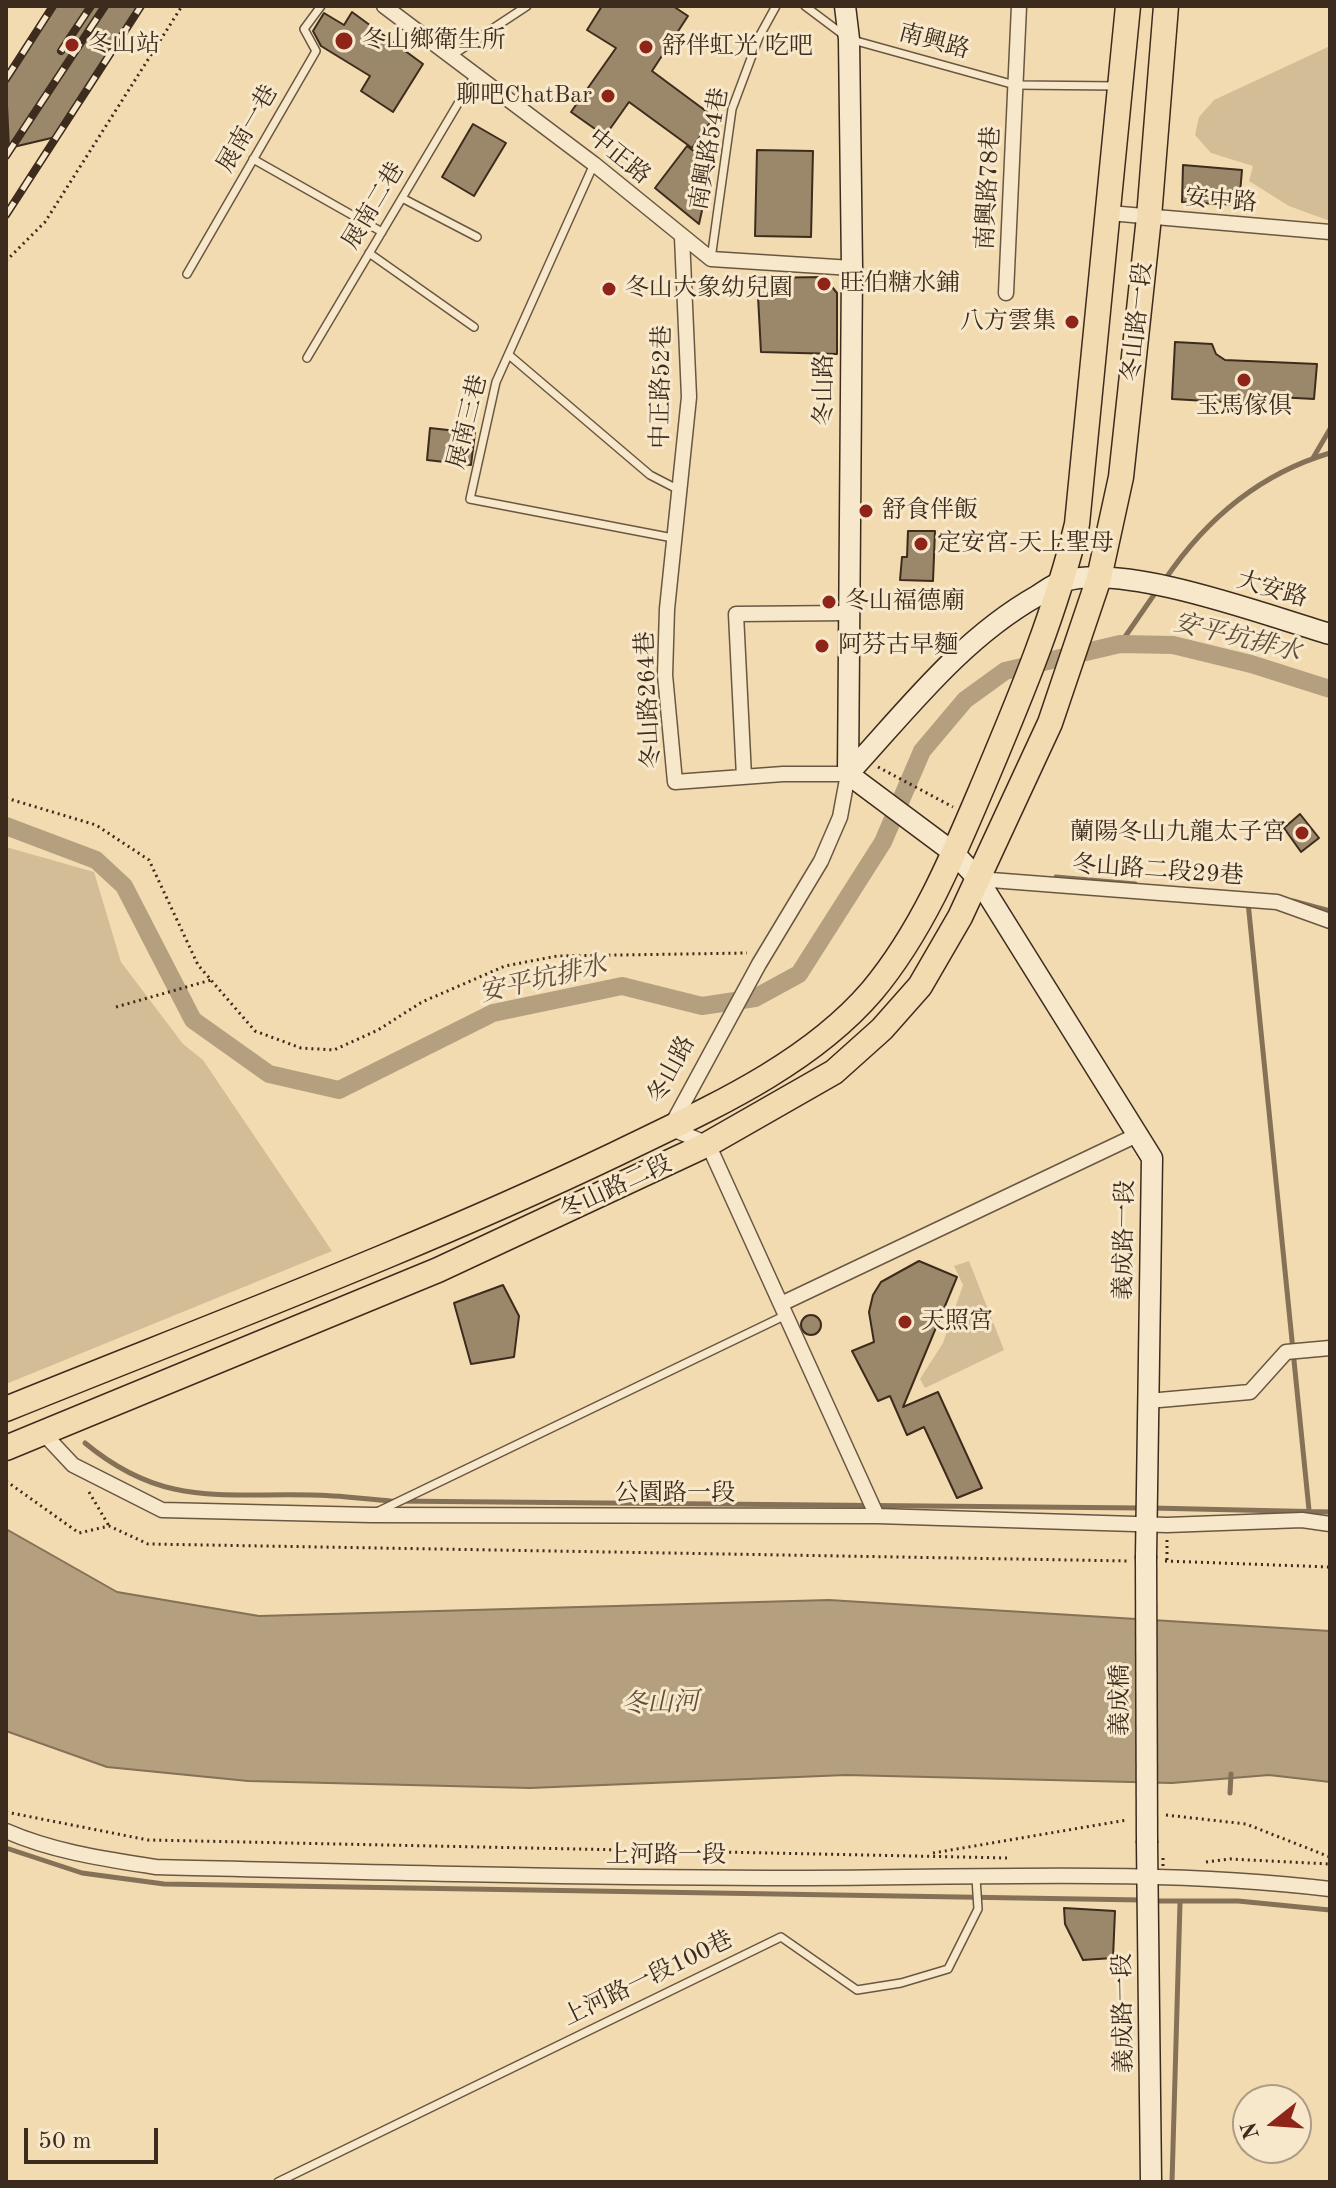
<!DOCTYPE html>
<html>
<head>
<meta charset="utf-8">
<style>
  body { margin:0 }
  #map { position:relative; width:1336px; height:2188px; overflow:hidden; background:#f2dbb0; font-family:"Old Standard TT",serif }
  canvas { display:block }
  .frame { position:absolute; inset:0; border:8px solid #3d2b1d; pointer-events:none }
  .north { position:absolute; left:1232px; top:2084px; width:80px; height:80px; box-sizing:border-box; background:#f7e8cc; border:2px solid #ad9c86; border-radius:50%; rotate:253deg; font-size:22px; font-weight:700; line-height:32px; text-align:center; color:#3d2b1d }
  .north::after { content:''; display:block; margin:auto; width:28px; height:36px; background:#8f2418; clip-path:polygon(50% 0,100% 100%,50% 72%,0 100%) }
  .scale { position:absolute; left:24px; top:2128px; width:134px; height:36px; box-sizing:border-box; border:4px solid #3d2b1d; border-top:0; padding-left:10px; font-size:24px; line-height:28px; white-space:nowrap; color:#3d2b1d; -webkit-text-stroke:6px #f7e8cc; paint-order:stroke }
</style>
</head>
<body>
<div id="map">
<canvas width="1336" height="2188"></canvas>
<div class="frame"></div>
<div class="north">N</div>
<div class="scale">50 m</div>
</div>
<script>
const context = document.querySelector('canvas').getContext('2d');
context.lineJoin = 'round';
function paint(path, color) { context.fillStyle = color; context.fill(path, 'evenodd'); }
function strokePath(path, color, width, dash) { context.strokeStyle = color; context.lineWidth = width; context.lineCap = dash ? 'butt' : 'round'; context.setLineDash(dash || []); context.stroke(path); }
function write(font, color, halo, rows, align = 'center') {
  context.font = font + ' "Old Standard TT","Noto Serif TC",serif'; context.lineWidth = 6; context.setLineDash([]); context.textBaseline = 'middle'; context.strokeStyle = halo; context.fillStyle = color; for (const [text, x, y, turn = 0] of rows) {
    context.save(); context.translate(x, y); context.rotate((+turn || 0) * Math.PI / 180); context.textAlign = isNaN(turn) ? turn : align; if (halo) context.strokeText(text, 0, 0); context.fillText(text, 0, 0); context.restore();
  }
}
paint(new Path2D(`
  M1330 46V221L1289 206 1249 181 1253 166 1211 153 1195 135 1199 117 1214 100Z
  M6 847 94 872 121 962 183 1044 203 1060 332 1251 6 1384Z
  M969 1261 1004 1350 925 1388 920 1379 943 1343 963 1285 954 1266Z`), '#d3bd97');
const water = new Path2D(`
  M6 1529 117 1592 259 1616 829 1600 1330 1631V1782L1269 1775 1172 1783 846 1775 530 1788 248 1781 107 1767 6 1731Z`);
paint(water, '#b49f7e');
strokePath(water, '#847157', 2);
strokePath(new Path2D(`
  M1313 458 1330 429
  M1164 581C1205 520 1259 474 1330 453
  M1120 644 1158 589
  M1056 877 1135 884
  M1293 901 1330 911
  M1248 902 1309 1510
  M85 1443C162 1507 219 1493 311 1495 337 1495 364 1499 391 1501L1141 1508
  M1151 1508 1330 1512
  M1230 1793 1231 1774
  M6 1848 82 1873 164 1884 1142 1900
  M1152 1901H1238L1330 1910
  M1172 2182 1180 1903`), '#847157', 5);
strokePath(new Path2D(`
  M6 826 96 860 124 886 193 1020 269 1074 339 1090 493 1013 622 986 702 1006 755 998 799 974 883 842 922 751 965 700 1005 671 1120 644 1173 645 1251 664 1330 689`), '#b49f7e', 18);
const building = new Path2D(`
  M52 6H139L60 136 9 148 6 84Z
  M602 6H673L688 16 652 71 714 117 692 148 629 102 605 136 571 112 616 48 587 30Z
  M352 12 423 64 393 112 361 91 370 76 321 46 313 31 324 13 344 25Z
  M473 124 506 143 474 196 442 177Z
  M687 146 712 165 699 224 655 188Z
  M757 150 813 151 811 237 755 236Z
  M1183 165 1242 170 1239 205 1182 202Z
  M824 277 837 293V354L761 352 757 278Z
  M1175 342 1212 344 1216 354 1225 360 1317 364 1314 399 1277 397V405L1172 399Z
  M430 428 475 433 471 465 427 460Z
  M908 531H935L933 581 900 580 902 557H907Z
  M1300 814 1319 838 1301 852 1284 828Z
  M919 1261 957 1277 903 1407 938 1392 982 1488 957 1498 924 1427 907 1435 890 1396 878 1401 852 1351 874 1342 869 1312 873 1295 881 1282Z
  M503 1285 519 1316 514 1357 471 1364 454 1303Z
  M801 1325a10 10 0 1 1 20 0a10 10 0 1 1-20 0Z
  M1064 1908 1115 1911 1113 1958 1083 1960 1065 1924Z`);
paint(building, '#9b8769');
strokePath(building, '#3d2b1d', 2);
const lane = new Path2D(`
  M805 6 849 39 1015 85 1118 86
  M451 56 527 6
  M253 159 382 232
  M594 164 496 382 470 499 673 538
  M402 198 477 237
  M369 253 474 327
  M711 259 732 109 759 37 776 6
  M187 274 316 51 304 29 321 6
  M509 355 650 475 679 490
  M307 358 475 75
  M377 1512 786 1315
  M278 2182 781 1937 857 1990 901 1983 948 1969 978 1909 976 1878`);
const street = new Path2D(`
  M384 6 594 164 711 259 852 268
  M1109 213 1330 232
  M682 237 689 397 667 609 665 675 675 782 783 774H848L840 817 821 861 759 964 670 1128 708 1144 877 1516
  M1006 293 1019 6
  M744 777 736 614 849 613
  M978 879 1277 902 1330 921
  M781 1304 1137 1135
  M1148 1401 1250 1392 1286 1352 1330 1348
  M44 1434 73 1465 162 1510 371 1515 877 1516 1167 1525 1302 1520 1330 1524
  M6 1831C54 1852 105 1859 156 1867 370 1872 584 1878 798 1878 974 1878 1154 1868 1330 1889`);
const secondary = new Path2D(`
  M845 6 849 39 852 268 848 774
  M848 774 954 853 978 879 1152 1158 1146 1556
  M848 774C907 710 961 639 1037 596 1045 591 1055 583 1064 581 1128 563 1265 615 1330 634
  M1147 1843 1151 2182`);
const primary = new Path2D(`
  M6 1409C211 1326 417 1249 616 1154 704 1111 807 1067 872 991 924 929 956 849 987 776 1022 693 1056 611 1077 524L1128 6
  M6 1448 438 1270 708 1144 834 1072 882 1029 920 986 960 917 1050 723 1099 578 1121 477 1149 217 1166 6`);
strokePath(lane, '#6a5742', 10);
strokePath(street, '#6a5742', 17);
strokePath(secondary, '#3d2b1d', 23);
strokePath(primary, '#3d2b1d', 27);
strokePath(new Path2D(`
  M6 261 45 222 182 6
  M878 767 953 807
  M6 798 96 825 149 860 198 965 255 1031 301 1048 334 1050 378 1030 422 1002 505 966 557 956 747 953
  M116 1007 211 980
  M6 1481 79 1533 109 1526 148 1544 1129 1561
  M89 1492 109 1526
  M1167 1560V1539
  M1165 1561 1330 1567
  M6 1812 148 1840 1007 1858
  M1166 1815 1246 1824 1330 1857
  M933 1853 1127 1820
  M1206 1862 1230 1859 1330 1864`), '#3d2b1d', 3, [2, 4]);
strokePath(lane, '#f7e8cc', 7);
strokePath(street, '#f7e8cc', 14);
strokePath(secondary, '#f7e8cc', 20);
strokePath(primary, '#f2dbb0', 24);
const rail = new Path2D(`
  M61 51 91 6
  M6 79 53 6
  M6 156 105 6
  M6 215 141 6`);
strokePath(rail, '#3d2b1d', 8);
strokePath(rail, '#f7e8cc', 5, [15]);
const secondaryBridge = new Path2D(`
  M1146 1556 1147 1843`);
strokePath(secondaryBridge, '#3d2b1d', 23, []);
strokePath(new Path2D(`
  M1163 1866V1854`), '#3d2b1d', 3, [2, 4]);
strokePath(secondaryBridge, '#f7e8cc', 20);
for (const [x, y, r, color] of [
  [344,41,10,"#8f2418"],
  [72,45,8,"#8f2418"],
  [646,47,8,"#8f2418"],
  [608,96,8,"#8f2418"],
  [824,284,8,"#8f2418"],
  [609,289,8,"#8f2418"],
  [1072,322,8,"#8f2418"],
  [1244,380,8,"#8f2418"],
  [866,511,8,"#8f2418"],
  [921,544,8,"#8f2418"],
  [829,602,8,"#8f2418"],
  [822,646,8,"#8f2418"],
  [1302,833,8,"#8f2418"],
  [905,1322,8,"#8f2418"]
]) { const dot = new Path2D(); dot.arc(x, y, r, 0, 2 * Math.PI); context.fillStyle = color; context.fill(dot); strokePath(dot, '#f7e8cc', 3); }
write('24px', '#3d2b1d', '#f7e8cc', [
  ["冬山鄉衛生所",362,41],
  ["冬山站",88,45],
  ["舒伴虹光 吃吧",662,47],
  ["聊吧ChatBar",592,96,"right"],
  ["旺伯糖水鋪",840,284],
  ["冬山大象幼兒園",625,289],
  ["八方雲集",1056,322,"right"],
  ["玉馬傢俱",1244,407,"center"],
  ["舒食伴飯",882,511],
  ["定安宮-天上聖母",937,544],
  ["冬山福德廟",845,602],
  ["阿芬古早麵",838,646],
  ["蘭陽冬山九龍太子宮",1286,833,"right"],
  ["天照宮",921,1322]
], 'left');
write('24px', '#3d2b1d', '#f7e8cc', [
  ["南興路",934,42,15],
  ["展南一巷",248,129,-60],
  ["南興路54巷",710,149,-80],
  ["中正路",619,157,39],
  ["南興路78巷",989,188,-87],
  ["安中路",1221,201,5],
  ["展南二巷",374,206,-59],
  ["冬山路一段",1138,322,-84],
  ["中正路52巷",662,387,-89],
  ["冬山路",825,390,-90],
  ["展南三巷",468,422,-76],
  ["大安路",1272,590,16],
  ["冬山路264巷",649,700,-93],
  ["冬山路二段29巷",1158,871,4],
  ["冬山路",672,1070,-62],
  ["冬山路二段",616,1188,-25],
  ["義成路一段",1125,1240,-89],
  ["公園路一段",675,1494],
  ["義成橋",1121,1700,-90],
  ["上河路一段",666,1856],
  ["上河路一段100巷",648,1979,-26],
  ["義成路一段",1124,2013,-91]
]);
write('italic 26px', '#614e3a', '#f7e8cc', [
  ["安平坑排水",1237,638,14],
  ["安平坑排水",543,980,-13],
  ["冬山河",660,1704,-2]
]);
</script>
</body>
</html>
